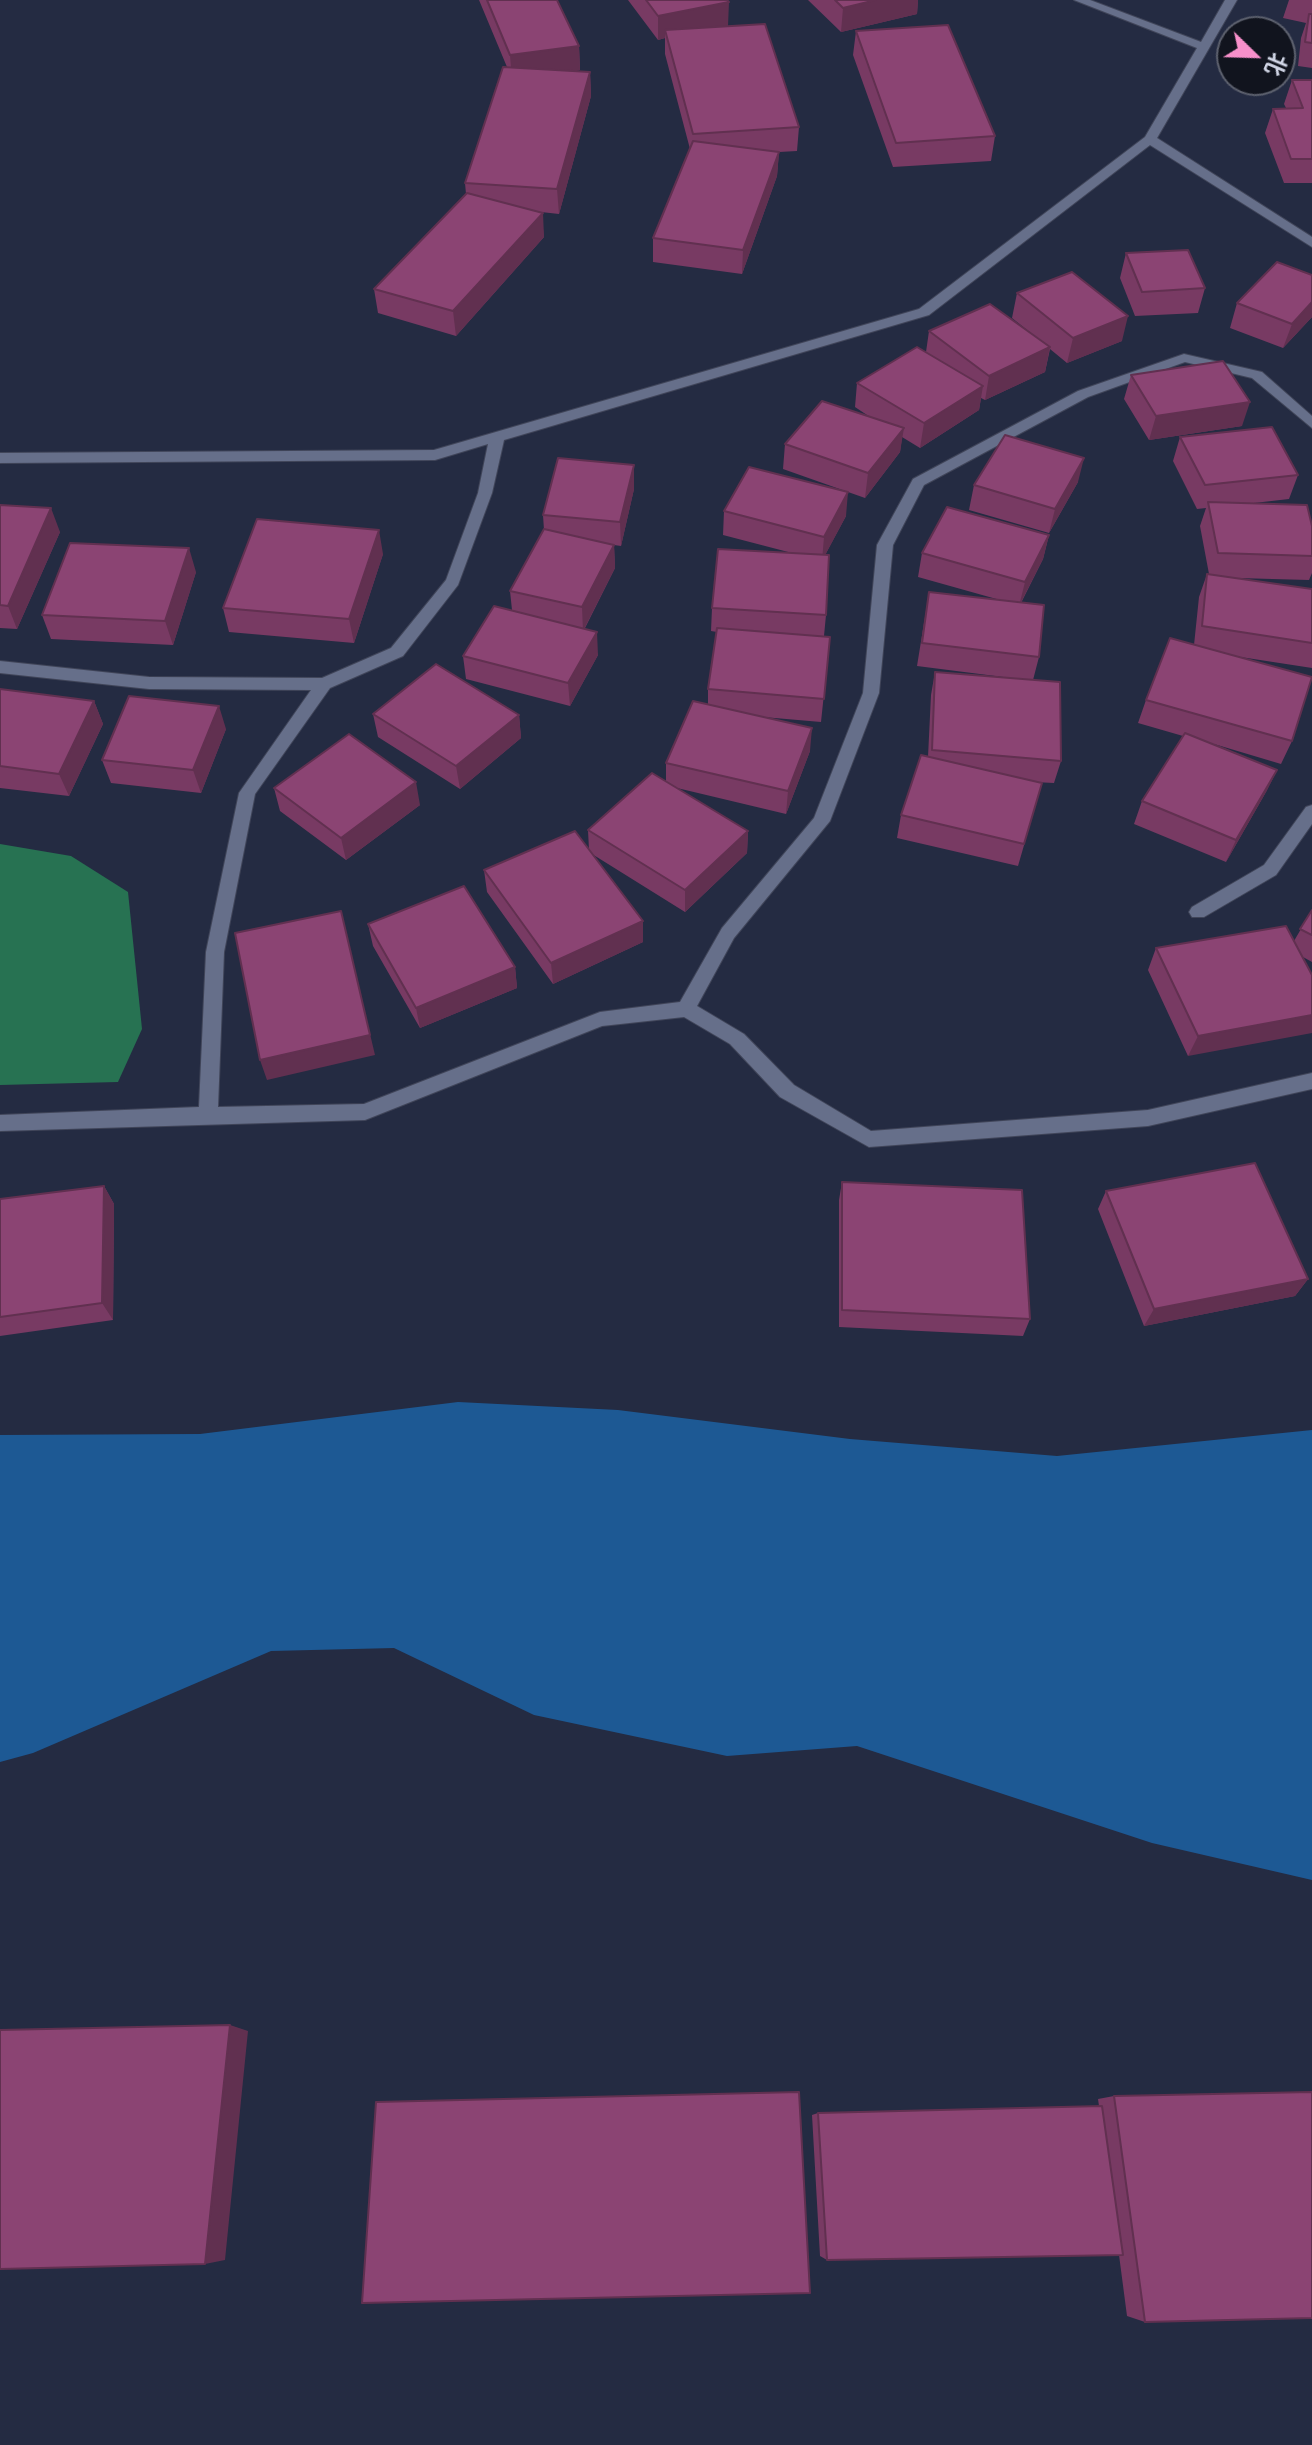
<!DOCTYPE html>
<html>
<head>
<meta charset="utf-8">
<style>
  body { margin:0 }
  #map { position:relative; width:1312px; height:2445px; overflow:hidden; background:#242b42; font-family:"Public Sans","Noto Sans SC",sans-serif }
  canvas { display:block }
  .north { position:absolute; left:1216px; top:16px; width:80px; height:80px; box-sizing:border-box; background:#11141e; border:2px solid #5d616e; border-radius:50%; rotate:113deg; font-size:22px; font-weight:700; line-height:32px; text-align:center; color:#d0d5e5 }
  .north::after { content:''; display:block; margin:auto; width:28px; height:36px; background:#f890cb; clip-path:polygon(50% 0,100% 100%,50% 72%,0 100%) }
</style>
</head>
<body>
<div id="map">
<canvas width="1312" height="2445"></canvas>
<div class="north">北</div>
</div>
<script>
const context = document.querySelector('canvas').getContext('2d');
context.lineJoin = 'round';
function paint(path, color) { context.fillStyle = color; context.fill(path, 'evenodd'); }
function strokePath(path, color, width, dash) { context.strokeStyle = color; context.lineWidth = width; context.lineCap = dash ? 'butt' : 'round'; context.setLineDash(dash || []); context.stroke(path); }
paint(new Path2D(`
  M0 844 71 856 128 892 142 1029 118 1082 0 1085Z`), '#277252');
paint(new Path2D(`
  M458 1402 618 1410 850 1439 1057 1456 1312 1430V1880L1152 1843 857 1746 727 1756 534 1715 394 1648 271 1651 33 1753 0 1762V1435L200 1434Z`), '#1d5994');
const minor = new Path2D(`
  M1074 0H1090L1201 42 1225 0H1237L1157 138 1312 237V247L1150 145 929 315 504 440 492 493 458 585 403 656 330 688 255 794 224 952 218 1107 364 1104 600 1012 680 1002 722 928 814 818 863 693 877 545 913 479 1078 391 1184 354 1262 372 1312 416V428L1252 378 1185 362 1088 397 924 485 893 545 879 693 830 821 734 938 697 1006 744 1034 794 1085 871 1131 1148 1110 1312 1073V1089L1148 1126 869 1147 780 1097 730 1044 684 1017 602 1026 365 1120 0 1131V1115L199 1107 206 952 239 793 311 690 149 689 0 673V661L149 677 322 678 391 648 446 580 478 493 488 444 435 460 0 463V453L434 450 919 309 1145 137 1197 48Z
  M1312 805V824L1276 875 1204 917H1192L1189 912 1192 907 1264 865 1306 807Z`);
strokePath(minor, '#404559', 2);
paint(minor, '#666f8a');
paint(new Path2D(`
  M479 0H557L579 46 580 70 575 71 590 72 591 96 559 214 541 212 544 237 456 336 378 313 374 289 466 194 465 183 507 67Z
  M628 0H727L728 26 799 127 797 151 779 152 777 176 742 274 653 262V238L690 149 665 54V38L658 40Z
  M808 0H918L917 14 841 32Z
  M1289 0H1312V68L1298 66 1301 38 1306 23 1283 18Z
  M856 31 995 136 991 161 893 167 853 55Z
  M1292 80H1312V183H1284L1265 133 1273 109 1286 108 1284 104Z
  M1126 253 1205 288 1198 313 1135 316 1120 278Z
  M1312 275V317L1283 348 1230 328 1237 303Z
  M1017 293 1122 341 1067 363 1050 349 1045 372 985 400 981 398 979 410 920 448 902 437 900 452 865 498 783 469 785 444 870 417 855 407 857 383 926 352 929 331 1032 334 1012 318Z
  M1131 375 1242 426 1149 440 1124 399Z
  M1180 437 1298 475 1289 499 1254 503 1312 526V573L1309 580 1236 578 1312 589V668L1234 656 1292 741 1281 764 1214 744 1277 770 1266 792 1226 862 1134 824 1142 801 1183 736 1138 723 1146 700 1194 645 1199 597 1207 574H1209L1200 526 1206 508 1197 509 1173 461Z
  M634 465V489L621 546 614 545 615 568 585 628 598 655 570 706 466 679 463 656 512 610 510 591 544 530 543 515Z
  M1078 482 1049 533 969 510 974 485Z
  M0 505 60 532 17 629 0 628Z
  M724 511 846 516 825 555 826 615 824 636 830 637 821 722 763 717 810 751 786 814 677 788 748 831 747 853 685 912 592 854 643 942 553 984 487 892 484 870 589 850 588 830 666 781V763L708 704V689L717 632 711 631 712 608 792 553 723 535Z
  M1049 535 1043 559 1021 603 1039 657 1033 680 1061 761 1054 783 1034 782 1042 783 1018 866 897 838 901 815 928 757 931 695 935 672 1011 678 917 666 929 592 1000 600 918 577 922 553Z
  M383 554 354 643 229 632 223 608Z
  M196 572 173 645 51 639 42 615Z
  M0 689 94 701 103 724 69 796 0 788Z
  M373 714 519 715 521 738 460 789 378 737Z
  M226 729 201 793 111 783 102 760Z
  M274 788 420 805 346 860 280 811Z
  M1312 910V962L1303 957 1188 1056 1148 970 1156 948 1294 941Z
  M368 924 515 967 517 988 420 1028 373 946Z
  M842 1182 1030 1319 1023 1336 839 1327V1200Z
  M104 1186 114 1204 113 1320 0 1336V1199Z
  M1106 1191 1308 1279 1295 1296 1144 1326 1098 1209Z
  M1114 2096 1145 2322 1127 2316 1119 2255 827 2260 820 2256 812 2115 818 2113 1099 2106 1098 2099Z`), '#783a63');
paint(new Path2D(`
  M876 0H918L917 14 841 32 843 8Z
  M729 2 728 26 665 30V38L658 40V16Z
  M579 46 580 70 512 80 510 55Z
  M590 72 591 96 559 214 557 189Z
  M779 152 777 176 742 274 743 250Z
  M543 213 544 237 456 336 453 311Z
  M1312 302V317L1283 348 1292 324Z
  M1128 316 1122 341 1067 363 1073 338Z
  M1050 347 1045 372 985 400 989 376Z
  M983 386 979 410 920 448 924 423Z
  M1250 402 1242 426 1149 440 1156 416Z
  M904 428 900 452 865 498 868 473Z
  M1084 458 1078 482 1049 533 1055 509Z
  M634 465V489L621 546 620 522Z
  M848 492 846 516 822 561 824 537Z
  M51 508 60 532 17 629 8 606Z
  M379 530 383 554 354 643 349 619Z
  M1049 535 1043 559 1019 606 1025 582Z
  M614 545 615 568 583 631 582 607Z
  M189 548 196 572 173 645 165 621Z
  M597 632 598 655 570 706 568 683Z
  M94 701 103 724 69 796 59 774Z
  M219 706 226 729 201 793 193 770Z
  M519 715 521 738 460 789 456 766Z
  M812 728 810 751 786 814 788 791Z
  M1277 770 1266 792 1226 862 1236 840Z
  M416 782 420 805 346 860 341 838Z
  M748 831 747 853 685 912V890Z
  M341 911 375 1055 267 1080 260 1060Z
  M643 921V942L553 984 551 963Z
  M515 967 517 988 420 1028 416 1008Z
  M1312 1015V1033L1188 1056 1198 1036Z
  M104 1186 114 1204 113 1320 102 1303Z
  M1308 1279 1295 1296 1144 1326 1154 1309Z
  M230 2025 248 2031 225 2260 205 2264Z`), '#613050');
const building = new Path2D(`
  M487 0H557L579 46 510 55Z
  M646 0H727L729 2 658 16Z
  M835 0H876L843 8Z
  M1309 14H1312V43L1305 42Z
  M765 24 799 127 693 134 665 30Z
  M948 25 995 136 896 143 856 31Z
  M503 67 590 72 557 189 465 183Z
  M1292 80H1312V159H1291L1273 109 1303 108Z
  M693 141 779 152 743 250 653 238Z
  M467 193 543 213 453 311 374 289Z
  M1188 250 1205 288 1142 292 1126 253Z
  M1277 262 1312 275V302L1292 324 1237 303Z
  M1072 272 1128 316 1073 338 1017 293Z
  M990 304 1050 347 989 376 929 331Z
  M917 347 983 386 924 423 857 383Z
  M1223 361 1250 402 1156 416 1131 375Z
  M822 401 904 428 868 473 785 444Z
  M1272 427 1298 475 1205 485 1180 437Z
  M1005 435 1084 458 1055 509 974 485Z
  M558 458 634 465 620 522 543 515Z
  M749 467 848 492 824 537 724 511Z
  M1208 502 1307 505 1312 526V556L1218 553Z
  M0 505 51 508 8 606 0 605Z
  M947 507 1049 535 1025 582 922 553Z
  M257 519 379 530 349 619 223 608Z
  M544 529 614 545 582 607 510 591Z
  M70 543 189 548 165 621 42 615Z
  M718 549 829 555 826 615 712 608Z
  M1207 574 1312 589V643L1202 626Z
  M929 592 1044 605 1039 657 922 643Z
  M494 606 597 632 568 683 463 656Z
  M717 628 830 637 824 699 708 689Z
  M1170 638 1312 677 1292 741 1146 700Z
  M436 664 519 715 456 766 373 714Z
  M935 672 1060 682 1061 761 932 750Z
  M0 689 94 701 59 774 0 766Z
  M129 696 219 706 193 770 102 760Z
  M693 701 812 728 788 791 666 763Z
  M1185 733 1277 770 1236 840 1142 801Z
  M349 734 416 782 341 838 274 788Z
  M921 755 1042 783 1024 844 901 815Z
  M652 773 748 831 685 890 588 830Z
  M575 831 643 921 551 963 484 870Z
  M464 886 515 967 416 1008 368 924Z
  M1312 910V935L1300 929Z
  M341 911 370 1035 260 1060 235 933Z
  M1286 926 1312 975V1015L1198 1036 1156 948Z
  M1255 1163 1308 1279 1154 1309 1106 1191Z
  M842 1182 1022 1190 1030 1319 842 1310Z
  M104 1186 102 1303 0 1317V1199Z
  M230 2025 205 2264 0 2269V2030Z
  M799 2092 810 2293 362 2303 376 2102Z
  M1312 2092V2318L1145 2322 1114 2096Z
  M1102 2106 1123 2255 827 2260 818 2113Z`);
paint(building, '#8b4473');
strokePath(building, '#613050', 2);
</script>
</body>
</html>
